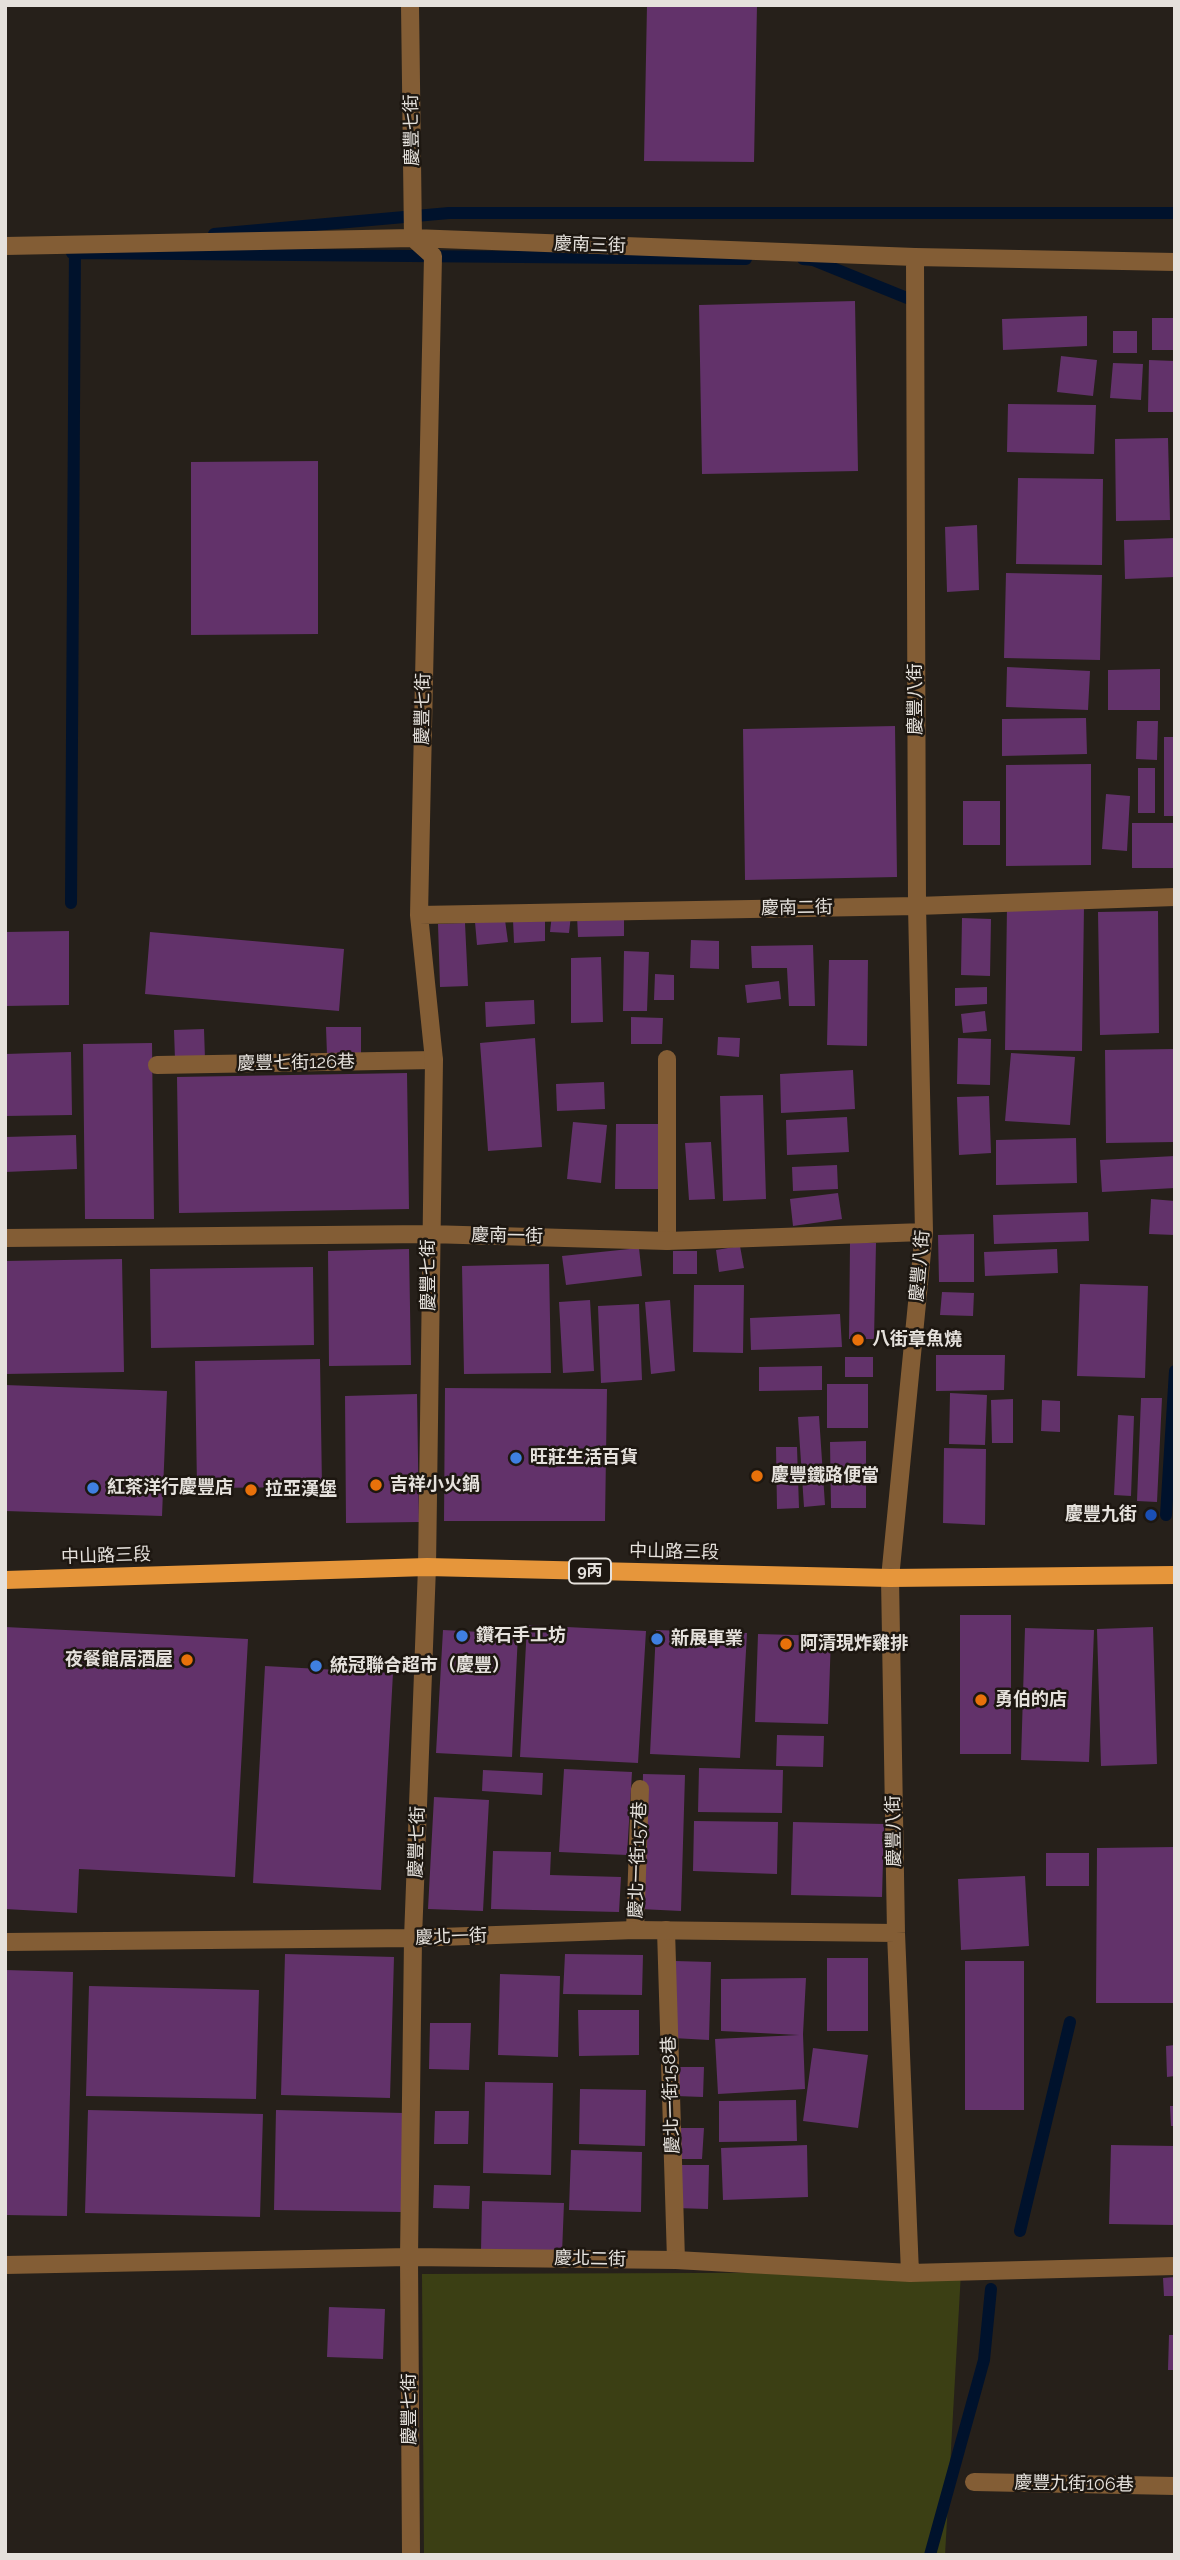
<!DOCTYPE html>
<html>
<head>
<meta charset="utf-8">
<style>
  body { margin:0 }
  #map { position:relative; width:1180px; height:2560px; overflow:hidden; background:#26201a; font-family:Raleway,sans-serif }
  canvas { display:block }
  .frame { position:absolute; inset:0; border:7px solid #e5e1dc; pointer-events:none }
</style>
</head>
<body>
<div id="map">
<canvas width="1180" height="2560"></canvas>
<div class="frame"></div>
</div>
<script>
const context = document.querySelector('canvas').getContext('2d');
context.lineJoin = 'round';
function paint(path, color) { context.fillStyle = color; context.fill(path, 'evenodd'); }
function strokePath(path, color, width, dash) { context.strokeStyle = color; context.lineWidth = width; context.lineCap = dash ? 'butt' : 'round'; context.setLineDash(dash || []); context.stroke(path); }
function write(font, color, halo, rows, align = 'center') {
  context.font = font + ' Raleway,"Noto Sans TC",sans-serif'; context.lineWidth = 5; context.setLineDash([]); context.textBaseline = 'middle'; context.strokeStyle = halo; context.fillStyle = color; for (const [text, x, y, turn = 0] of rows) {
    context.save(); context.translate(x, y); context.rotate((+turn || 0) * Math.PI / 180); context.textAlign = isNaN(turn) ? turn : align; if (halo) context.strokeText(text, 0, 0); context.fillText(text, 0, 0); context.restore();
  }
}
paint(new Path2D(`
  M961 2272 945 2555H424L422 2274Z`), '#3b3f14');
strokePath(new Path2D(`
  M214 234 449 213H1175
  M72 253 746 259
  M803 259 813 260 907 298
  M71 903 75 246H84
  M1166 1515 1175 1371
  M1020 2231 1070 2022
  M930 2555 984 2360 991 2289`), '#00122c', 12);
paint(new Path2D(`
  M647 5H757L754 162 644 161Z
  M855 301 858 471 702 474 699 305Z
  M1087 316V346L1003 350 1002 319Z
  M1152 318H1175V350H1152Z
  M1113 331H1137V353H1113Z
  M1061 356 1097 360 1093 396 1057 392Z
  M1149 360 1175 361V412H1148Z
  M1113 363 1143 364 1141 400 1110 398Z
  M1008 404 1096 405 1094 454 1007 452Z
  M1168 438 1170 520 1116 521 1115 439Z
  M318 461V634L191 635V462Z
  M1018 478 1103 479 1102 565 1016 564Z
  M977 525 979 590 947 592 945 527Z
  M1175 538V577L1125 579 1124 540Z
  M1006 573 1102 575 1100 660 1004 658Z
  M1007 667 1090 671 1088 710 1006 707Z
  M1160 669V710H1108V670Z
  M1086 718 1087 754 1002 756V719Z
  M1137 721H1158L1157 760 1136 759Z
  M895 726 897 877 745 880 743 729Z
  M1164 737H1175V816H1164Z
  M1091 764V865L1006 866V765Z
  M1138 768H1155V813H1138Z
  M1106 794 1130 796 1127 851 1102 849Z
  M963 801H1000V845H963Z
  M1132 823H1175V868H1132Z
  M1007 906H1084L1082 1051 1005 1050Z
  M1158 911 1159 1033 1100 1035 1098 912Z
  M552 914 571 915 569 933 550 932Z
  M624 915V936L578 937 577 916Z
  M545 918V941L514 943 513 920Z
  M962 918 991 919 990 976 961 975Z
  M505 920 508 942 477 945 475 922Z
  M465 923 468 986 440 987 438 924Z
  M69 931V1005L5 1006V932Z
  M150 932 344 949 339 1011 145 994Z
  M691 940 719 941V969L690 968Z
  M813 945 815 1006H789L787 968H752L751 946Z
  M624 951 649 952 647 1011H623Z
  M601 957 603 1022 571 1023V958Z
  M829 960H868L867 1046 827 1045Z
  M655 974 674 975V1000H654Z
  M779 981 781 999 747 1003 745 985Z
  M987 987V1004L955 1006V988Z
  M534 1000 535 1024 486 1027 485 1002Z
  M985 1011 987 1031 963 1033 961 1014Z
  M631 1017 663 1018 662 1044H631Z
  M326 1027H361V1054L327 1055Z
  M204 1029 205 1059 175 1060 174 1030Z
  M718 1037 740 1038 739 1057 717 1055Z
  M535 1038 542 1147 488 1151 480 1043Z
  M958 1038 991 1039 990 1085 957 1084Z
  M152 1043 154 1219H85L83 1044Z
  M1175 1049V1142L1106 1143 1105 1050Z
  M71 1052 72 1115 5 1116V1054Z
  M1011 1053 1075 1057 1070 1125 1005 1121Z
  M853 1070 855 1109 781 1113 780 1074Z
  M407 1073 409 1209 179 1213 177 1077Z
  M604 1082 605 1109 557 1111 556 1084Z
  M763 1095 766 1199 723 1201 720 1096Z
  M989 1096 991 1153 959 1155 957 1097Z
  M847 1117 849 1152 787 1155 786 1120Z
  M573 1122 607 1125 601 1183 567 1179Z
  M616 1124H662L661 1189H615Z
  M76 1135 77 1169 5 1172V1137Z
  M1076 1138 1077 1183 996 1185V1140Z
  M711 1142 715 1199 689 1200 685 1143Z
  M1175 1156V1188L1102 1192 1100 1160Z
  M837 1165 838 1189 793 1191 792 1167Z
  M838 1193 842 1219 793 1226 790 1199Z
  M1151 1199 1175 1201V1235L1149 1234Z
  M1088 1212 1089 1241 994 1244 993 1215Z
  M974 1234V1282H939L938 1235Z
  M850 1243H876L874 1339H849Z
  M740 1246 744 1268 719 1272 716 1250Z
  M639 1248 642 1276 566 1285 562 1256Z
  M409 1249 411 1365 329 1366 328 1251Z
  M1057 1249 1058 1273 985 1276 984 1252Z
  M673 1251H697V1274H673Z
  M122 1259 124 1372 5 1374V1261Z
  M549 1264 551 1373 464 1374 462 1266Z
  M313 1267 314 1345 151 1348 150 1269Z
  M1080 1284 1148 1286 1145 1378 1077 1376Z
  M694 1285H744L743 1353 693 1352Z
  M942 1292 974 1293 973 1316 940 1315Z
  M590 1300 594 1371 563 1373 559 1302Z
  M670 1300 675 1371 651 1374 645 1302Z
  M639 1304 642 1380 601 1383 598 1306Z
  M840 1314 842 1347 751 1350 750 1318Z
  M936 1355H1005L1004 1390 936 1391Z
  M845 1357H873V1377H845Z
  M320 1359 322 1487 197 1488 195 1361Z
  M822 1366V1390L759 1391V1367Z
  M827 1384H868V1428H827Z
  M5 1385 167 1391 162 1516 5 1511Z
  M445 1388 607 1389 605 1521H444Z
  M950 1393 987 1395 985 1445 949 1444Z
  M417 1394 419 1522 346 1523 345 1396Z
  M1141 1398H1162L1157 1502 1137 1501Z
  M1013 1399V1443H992L991 1400Z
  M1042 1400 1060 1401V1432L1041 1431Z
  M1118 1415 1134 1416 1131 1496 1114 1495Z
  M819 1416 825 1505 804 1507 798 1417Z
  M866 1441V1508H831L830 1442Z
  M776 1447H797L799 1508 777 1509Z
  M944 1448 986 1449 985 1525 943 1523Z
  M960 1615H1011V1754H960Z
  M527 1625 646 1631 638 1763 520 1757Z
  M5 1627 248 1639 235 1877 79 1869 77 1913 5 1909Z
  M1153 1627 1157 1764 1101 1766 1097 1629Z
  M1025 1628 1094 1630 1089 1762 1021 1760Z
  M443 1630 518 1634 512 1757 436 1753Z
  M656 1630 747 1633 740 1758 650 1754Z
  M758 1634 831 1636 828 1724 755 1722Z
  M265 1666 393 1673 381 1890 253 1883Z
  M777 1735 824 1736 823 1767 776 1766Z
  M699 1768 783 1770 782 1813 698 1812Z
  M564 1769 632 1772 627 1855 559 1852Z
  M483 1770 543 1773 542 1795 482 1791Z
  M643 1774 685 1775 681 1911 640 1909Z
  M434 1797 489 1800 483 1911 428 1909Z
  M694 1821 778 1822 777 1874 693 1871Z
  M793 1822 884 1824 882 1897 791 1895Z
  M1175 1847V2003H1096L1097 1848Z
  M493 1851 551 1852 550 1875 621 1877 619 1912 491 1909Z
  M1046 1853H1089V1886H1046Z
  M1025 1876 1029 1946 961 1950 958 1879Z
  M285 1954 394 1957 390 2098 281 2095Z
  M565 1954 643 1955 642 1995 563 1994Z
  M827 1958H868V2031H827Z
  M675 1961 711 1962 709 2040 673 2038Z
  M965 1961H1024V2110H965Z
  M5 1970 73 1972 67 2216 5 2215Z
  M500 1974 560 1976 558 2057 498 2055Z
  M806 1978 803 2034 805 2089 718 2094 715 2039 799 2035 721 2031V1979Z
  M89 1986 259 1990 256 2099 86 2096Z
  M578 2010H639V2055L579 2056Z
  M430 2023H471L469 2070 429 2069Z
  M1175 2045V2076L1167 2077 1166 2046Z
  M813 2048 868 2055 858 2128 803 2121Z
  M677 2067H704L703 2097 676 2096Z
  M485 2082 553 2083 551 2175 483 2173Z
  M580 2089 646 2090 645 2146 579 2144Z
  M796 2100 797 2141 719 2142V2101Z
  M1170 2106H1175V2126H1171Z
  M88 2110 263 2114 260 2217 85 2213Z
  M276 2110 404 2113 401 2212 274 2210Z
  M435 2111H469L468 2144H434Z
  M678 2128H704L702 2159H677Z
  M807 2145 808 2197 723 2200 721 2148Z
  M1111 2145 1175 2146V2225L1109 2224Z
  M571 2150 642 2152 641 2212 569 2210Z
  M677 2165H709L708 2209 676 2208Z
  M434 2185 470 2186 469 2209 433 2208Z
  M482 2201 564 2203 562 2253 481 2251Z
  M1175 2277V2296H1164L1163 2278Z
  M329 2307 385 2309 383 2359 327 2357Z
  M1169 2335H1175V2370H1168Z`), '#62326a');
strokePath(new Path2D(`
  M157 1065 434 1060
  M667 1241V1059
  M635 1930 640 1789
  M666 1930 676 2260`), '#835d35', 18);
strokePath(new Path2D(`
  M410 5 413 238 433 256 419 915 434 1060 427 1567 413 1938 409 2257 411 2555
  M5 246 413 238 915 257 1175 262
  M419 915 917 906 1175 897
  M5 1238 429 1234 667 1241 924 1232
  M5 1942 413 1938 635 1930 896 1933
  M5 2265 409 2257 676 2260 910 2273 1175 2266
  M910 2273 896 1933 890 1578 924 1232 917 906 915 257
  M974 2482 1175 2486`), '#835d35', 18);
strokePath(new Path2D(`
  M5 1580 427 1567 890 1578 1175 1575`), '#e6963b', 18);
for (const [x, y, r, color] of [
  [858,1340,7,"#e8710a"],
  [516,1458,7,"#3f7fe0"],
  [757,1476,7,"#e8710a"],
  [376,1485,7,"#e8710a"],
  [93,1488,7,"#3f7fe0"],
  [251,1490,7,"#e8710a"],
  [1151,1515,7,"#1a4fb4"],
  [462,1636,7,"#3f7fe0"],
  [657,1639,7,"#3f7fe0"],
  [786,1644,7,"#e8710a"],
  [187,1660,7,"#e8710a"],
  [316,1666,7,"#3f7fe0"],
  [981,1700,7,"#e8710a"]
]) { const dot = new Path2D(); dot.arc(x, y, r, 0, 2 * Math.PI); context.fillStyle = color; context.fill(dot); strokePath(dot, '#1d1711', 2.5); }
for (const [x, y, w] of [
  [590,1571,42]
]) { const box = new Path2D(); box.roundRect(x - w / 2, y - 12.5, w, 25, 5); context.fillStyle = '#1d1711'; context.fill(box); strokePath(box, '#e5e1dc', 2); }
write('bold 16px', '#e5e1dc', null, [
  ["9丙",590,1571]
]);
write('18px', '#e5e1dc', '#1d1711', [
  ["慶豐七街",412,130,-91],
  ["慶南三街",590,245,2],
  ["慶豐八街",916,699,-90],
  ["慶豐七街",423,709,-89],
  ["慶南二街",797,908,-1],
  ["慶豐七街126巷",296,1063,-1],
  ["慶南一街",507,1236,1],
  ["慶豐八街",920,1266,-85],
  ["慶豐七街",429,1275,-90],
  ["中山路三段",674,1552,1],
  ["中山路三段",106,1556,-2],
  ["慶豐八街",894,1831,-91],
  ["慶豐七街",417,1842,-88],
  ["慶北一街157巷",638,1860,-88],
  ["慶北一街",451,1937,-2],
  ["慶北一街158巷",671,2095,-92],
  ["慶北二街",590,2259,1],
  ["慶豐七街",410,2409,-90],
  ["慶豐九街106巷",1074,2484,1]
]);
write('bold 18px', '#e5e1dc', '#1d1711', [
  ["八街章魚燒",872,1340],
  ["旺莊生活百貨",530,1458],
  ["慶豐鐵路便當",771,1476],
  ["吉祥小火鍋",390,1485],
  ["紅茶洋行慶豐店",107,1488],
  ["拉亞漢堡",265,1490],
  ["慶豐九街",1137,1515,"right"],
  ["鑽石手工坊",476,1636],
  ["新展車業",671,1639],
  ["阿清現炸雞排",800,1644],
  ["夜餐館居酒屋",173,1660,"right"],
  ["統冠聯合超市（慶豐）",330,1666],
  ["勇伯的店",995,1700]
], 'left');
</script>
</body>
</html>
